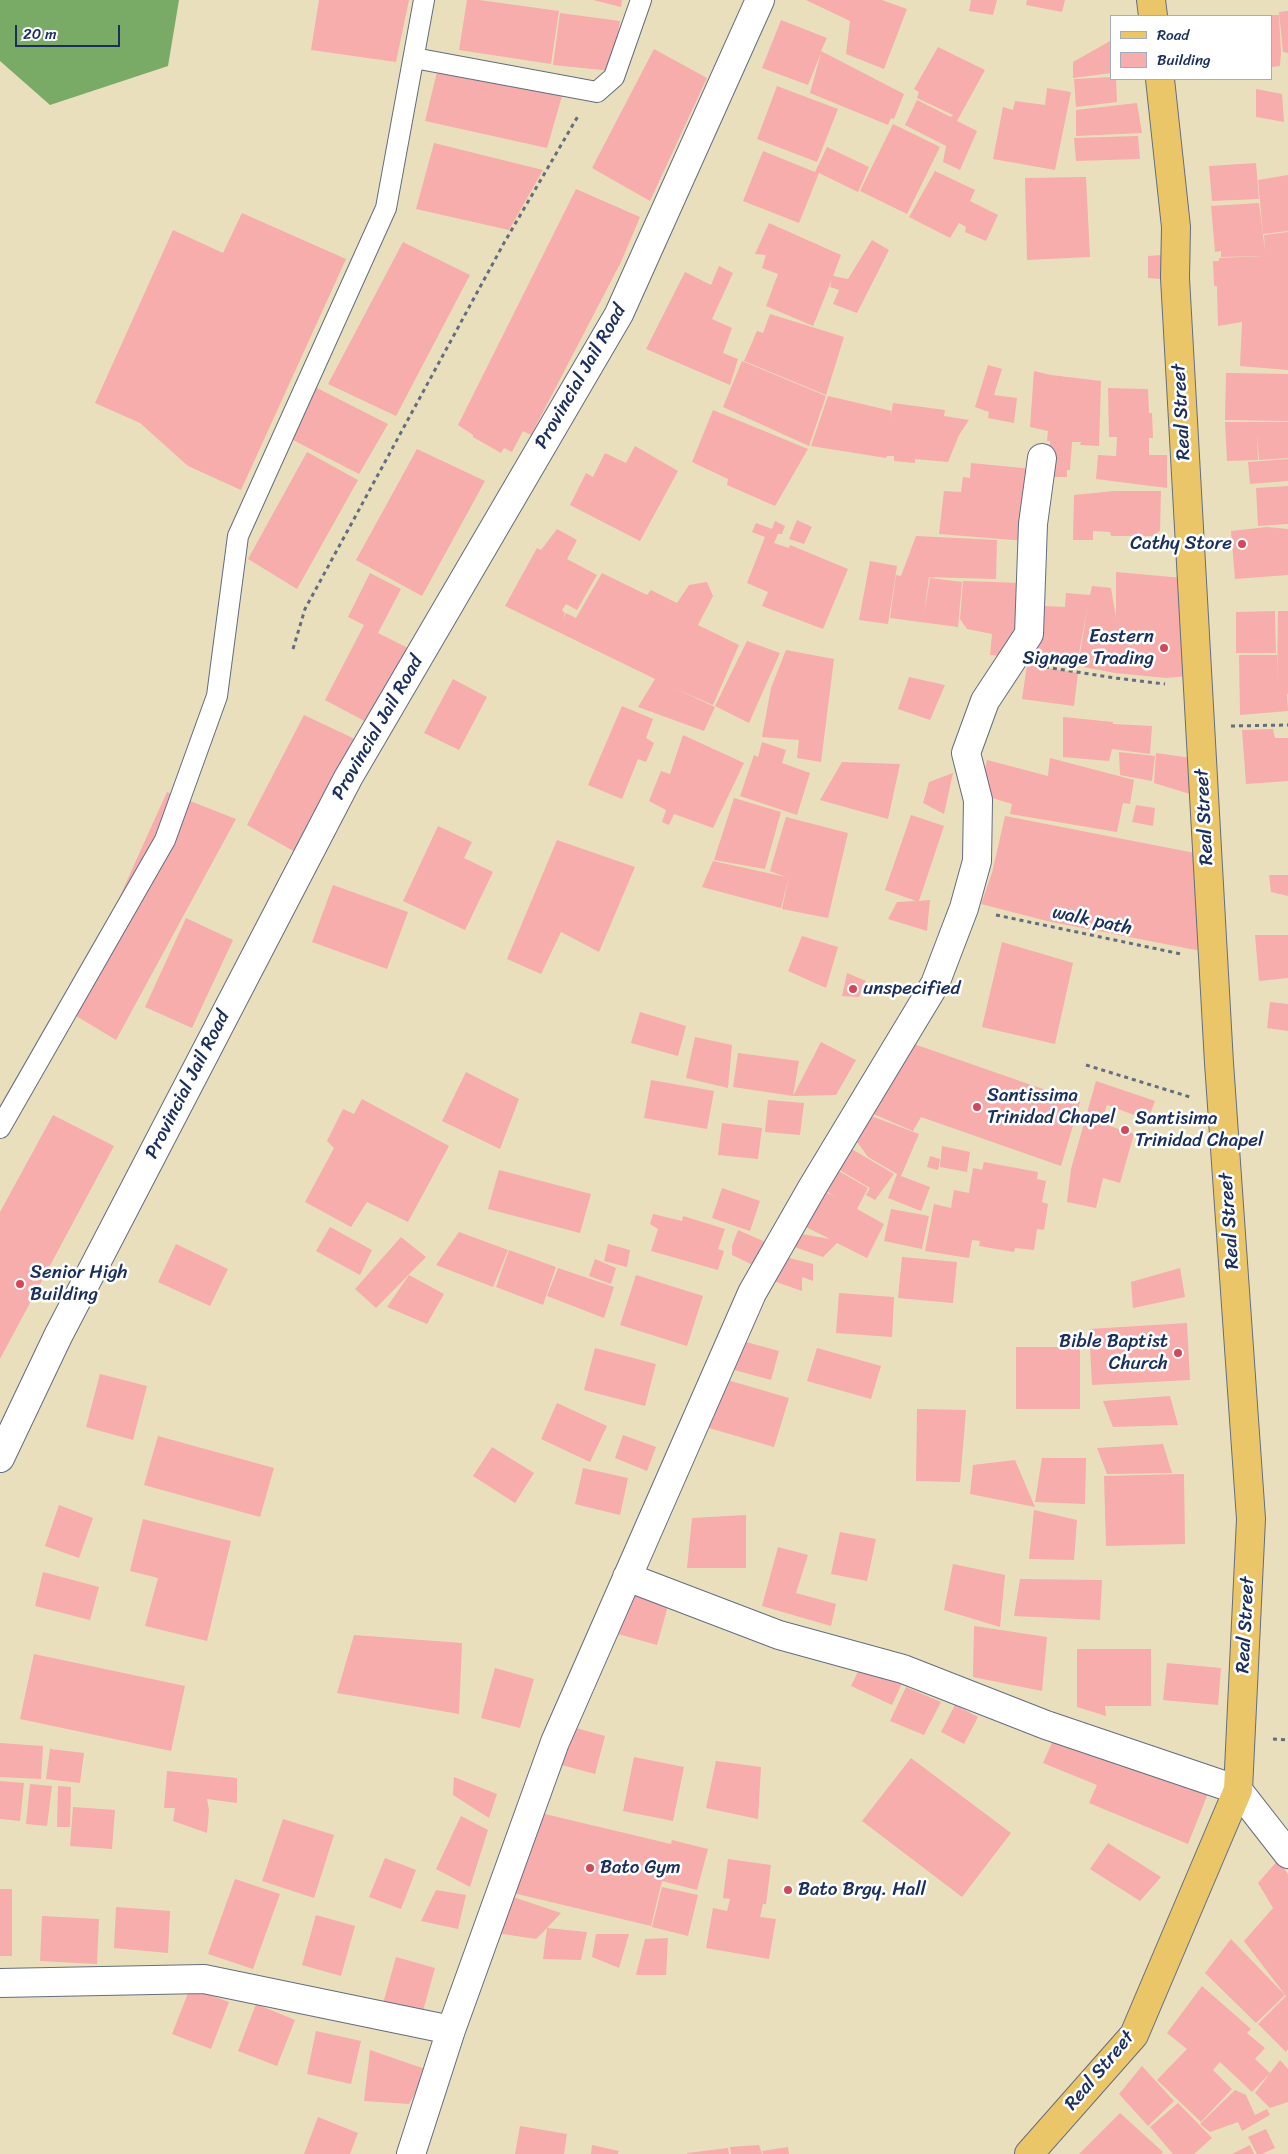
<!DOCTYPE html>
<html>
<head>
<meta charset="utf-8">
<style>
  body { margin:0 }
  #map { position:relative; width:1288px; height:2154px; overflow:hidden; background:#eadfbc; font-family:Sriracha,sans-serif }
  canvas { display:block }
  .legend { position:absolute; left:1110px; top:15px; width:162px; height:65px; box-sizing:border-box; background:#fff; border:1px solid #a4acbf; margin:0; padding:6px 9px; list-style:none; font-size:15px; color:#1b2f5e }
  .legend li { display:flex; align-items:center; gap:10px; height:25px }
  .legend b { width:25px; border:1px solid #a4acbf }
  .scale { position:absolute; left:15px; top:25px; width:105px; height:22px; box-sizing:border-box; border:2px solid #1b2f5e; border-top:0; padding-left:6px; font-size:15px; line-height:18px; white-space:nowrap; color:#1b2f5e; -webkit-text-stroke:4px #fff; paint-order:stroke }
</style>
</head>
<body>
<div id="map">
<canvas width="1288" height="2154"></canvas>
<ul class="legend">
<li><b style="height:6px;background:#ebc669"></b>Road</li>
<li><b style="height:14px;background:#f6adac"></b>Building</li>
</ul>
<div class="scale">20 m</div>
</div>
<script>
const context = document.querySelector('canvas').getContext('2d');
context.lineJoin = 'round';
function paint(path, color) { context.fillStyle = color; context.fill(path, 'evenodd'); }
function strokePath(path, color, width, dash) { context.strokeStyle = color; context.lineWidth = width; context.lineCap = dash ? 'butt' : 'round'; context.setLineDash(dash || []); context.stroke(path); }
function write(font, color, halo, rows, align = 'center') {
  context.font = font + ' Sriracha,sans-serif'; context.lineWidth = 5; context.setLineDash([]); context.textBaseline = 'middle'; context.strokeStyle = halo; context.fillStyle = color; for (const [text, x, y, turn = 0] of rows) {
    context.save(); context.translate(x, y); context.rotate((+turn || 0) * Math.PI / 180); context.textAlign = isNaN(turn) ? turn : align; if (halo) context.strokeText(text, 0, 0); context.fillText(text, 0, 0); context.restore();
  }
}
paint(new Path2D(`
  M0 0H179L168 66 50 105 0 61Z`), '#7aab66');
paint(new Path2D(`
  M319 0H409L396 62 311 50Z
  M467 0H479L559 11 551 64 459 50Z
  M593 0H622L621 7Z
  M806 0H882L907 9 884 69 846 54 850 21Z
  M971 0H997L993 15 969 11Z
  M1027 0H1065L1062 12 1026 5Z
  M1288 11V53L1283 52 1279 12Z
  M560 13 620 21 612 71 553 65Z
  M1272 15H1279L1281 52 1280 66 1272 67Z
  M781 20 827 38 821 51 904 94 894 119 891 118 888 125 810 93 821 53 808 85 762 68Z
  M1112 40V73L1073 78V62Z
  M938 47 985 70 957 121 977 131 960 170 943 162 946 146 905 125 917 100 951 117 953 115 917 98 919 92 914 89Z
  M654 49 707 78 650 201 592 168Z
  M438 68 562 96 547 148 425 121Z
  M1112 77V79H1116L1117 102 1076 107 1074 79Z
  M777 86 838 109 817 162 757 139Z
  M1047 88 1071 92 1055 170 993 159 1003 107 1013 110 1015 101 1045 105Z
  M1256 89 1282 94 1284 122 1256 117Z
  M1137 103 1142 133 1076 136V110Z
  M893 124 940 147 907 214 860 191Z
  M1138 136 1140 159 1076 161 1074 138Z
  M434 143 543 170 509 230 416 209Z
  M827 147 869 167 858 192 819 173 799 223 743 201 763 151 815 172Z
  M1256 163 1259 199 1212 201 1209 166Z
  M935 171 975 190 970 201 998 215 986 241 965 232 966 227 959 223 950 238 909 217Z
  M1288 175V231L1263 234 1258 180Z
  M1086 177 1090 257 1027 260 1025 178Z
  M576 189 640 217 621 262 531 435 523 431 512 452 504 448 501 453 473 437V435L458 425Z
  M1259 203 1265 251 1264 235 1288 232V370L1240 366 1242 322 1218 326 1217 286H1214L1213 261H1219V258L1265 256 1221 257V251L1215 252 1211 206Z
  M242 213 346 259 241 490 188 466 140 423 95 403 173 230 223 253Z
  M769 223 841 255 833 276 848 279 872 240 889 250 857 313 833 304 839 290 830 287 832 279 813 326 766 306 778 274 762 268 766 255 755 254Z
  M403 242 470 275 396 416 328 384Z
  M1161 255V279L1148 278V256Z
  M719 266 733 273 712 319 732 328 723 353 738 359 730 385 646 349 685 272 711 285Z
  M770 314 844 337 826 395 744 361 757 331 763 333Z
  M742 361 826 396 809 446 723 407Z
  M988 365 1002 369 994 395 1017 398 1014 423 988 418 989 412 975 407Z
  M1034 371 1051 375 1101 381 1099 446 1080 445 1081 442H1072L1070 470H1067V477H1048L1050 441H1047L1048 431 1030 427Z
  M1226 373 1288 374V421L1225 420Z
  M315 387 388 424 359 474 289 438Z
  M1108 388 1148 389 1149 413H1152L1153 438H1149V455H1167V488L1096 479 1098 455 1116 456 1117 437H1109Z
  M828 396 892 411 890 422 893 403 945 410 944 416 969 420 959 435 948 462 915 459V463L894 461V456H887L886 458 811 446Z
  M713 410 808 449 775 506 727 485 728 479 692 462Z
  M1225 422H1288V458L1259 460 1257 433 1258 460 1227 461Z
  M635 446 678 471 640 541 570 505 586 473 593 477 605 453 626 463Z
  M417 449 485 481 422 596 356 560Z
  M307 452 358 480 297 589 248 559Z
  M1288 459V481L1250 484 1248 462Z
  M971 463 1033 469 1026 541 939 534 944 491 961 492 963 477 970 478Z
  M1288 486V524L1258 526 1256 488Z
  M1114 491H1161L1160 531 1158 532V536H1111L1110 532 1093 531V540H1073L1074 495Z
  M797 520 812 527 804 544 789 539Z
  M775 521 785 526 782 534H778L774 543 789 548 790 545 848 569 823 629 762 606 768 592 747 583 765 537 752 532 756 523 772 529Z
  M1267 527 1288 529V575L1235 579 1231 531Z
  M557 529 577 540 567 559 597 575 577 610 566 604 562 610 565 613 563 619 566 613 576 618 602 573 647 595 651 590 677 603 689 585 707 582 713 596 698 625 739 645 713 705 672 687 715 707 704 731 638 707 655 679 505 606 537 548 541 550Z
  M916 536 997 540 996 579 926 577H929L924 614 930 578 962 582 958 627 890 618 896 575 901 576Z
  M870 561 897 566 888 624 859 620Z
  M1116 572 1183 578 1188 676 1166 678 1115 673 1078 666 1088 605 1076 669 1032 656 1044 606 1065 607 1066 593 1090 595 1092 586 1111 588 1116 618Z
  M370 573 401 589 378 633 408 648 370 724 325 700 364 625 348 617Z
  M963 581 1021 583V624L1003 656 990 655 992 634 967 629 960 619Z
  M1275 611 1276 653H1236V612Z
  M1278 611H1288V694L1277 693 1287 694 1288 711 1240 715 1239 655H1277V687Z
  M747 641 780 653 749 723 715 706Z
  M786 650 834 659 821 762 797 758 799 740 762 737 771 688Z
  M1027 665 1078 673 1074 706 1022 699Z
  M909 677 945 685 930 720 898 709Z
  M453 679 487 697 459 750 424 733Z
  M622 706 653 719 646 738 654 743 646 762 638 759 622 799 588 785Z
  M304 715 357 740 297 853 247 825Z
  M1063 717 1113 722V724L1152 726 1150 754 1112 749 1109 761 1063 757Z
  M1273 729 1275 738H1288V781L1246 784 1242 730Z
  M683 735 744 763 713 828 674 814 669 825 662 822 666 810 649 801 661 771 670 774Z
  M762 742 786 750 782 763 810 773 797 815 740 796 754 755 758 757Z
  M1119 752 1155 756 1152 781 1120 775Z
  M1156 753 1192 758 1190 794 1154 783Z
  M1050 758 1134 780 1130 804 1123 803 1117 832 1010 814 1012 804 979 794 987 760 1048 776Z
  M842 762 900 764 888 819 820 800Z
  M953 773 944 814 923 803 929 782Z
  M167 792 236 819 116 1040 68 1011Z
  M734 798 781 812 765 869 714 860Z
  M1136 805 1155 808 1153 826 1132 822Z
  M911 815 944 826 919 901 930 900 927 931 888 919 897 902 916 901 885 890Z
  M1005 816 1200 854 1206 952 1047 921 981 904 992 873Z
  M786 817 848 833 828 918 782 909 789 876 781 908 702 887 713 861 786 877 770 871Z
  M438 826 472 842 464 858 493 872 465 930 403 901Z
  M557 840 635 867 599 952 561 932 541 974 507 959Z
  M1269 875H1288V896L1271 892Z
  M333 885 408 912 387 969 312 942Z
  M186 918 233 940 192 1028 145 1007Z
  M1255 935H1288V978L1259 981Z
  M802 936 838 947 826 988 788 971Z
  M1002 942 1073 963 1055 1044 982 1027Z
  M847 973 866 981 859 997 842 996Z
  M1270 1002 1288 1004V1031L1267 1028Z
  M640 1012 686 1026 678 1056 631 1043Z
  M695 1037 732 1045 728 1088 686 1078Z
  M821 1042 856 1060 836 1095 793 1096Z
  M911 1043 1080 1102 1061 1166 921 1117 913 1131 871 1113Z
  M738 1053 799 1061 793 1096 733 1087Z
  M466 1072 519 1099 500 1149 442 1121Z
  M651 1080 714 1091 707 1129 644 1118Z
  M1096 1081 1155 1101 1148 1120 1107 1105 1101 1123 1134 1134 1120 1183 1103 1178 1096 1208 1067 1202 1071 1169Z
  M362 1099 449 1146 408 1222 367 1202 351 1227 305 1202 334 1148 327 1141 343 1109 354 1114Z
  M768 1100 804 1103 800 1135 765 1132Z
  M53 1115 114 1146 0 1359V1212Z
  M874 1117 919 1134 901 1176 930 1187 921 1211 888 1198 897 1174 868 1157 855 1139 862 1119Z
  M722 1123 762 1128 758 1159 718 1155Z
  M942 1146 970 1152 967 1172 940 1167Z
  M850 1148 894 1174 875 1200 866 1195 870 1188 838 1169Z
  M930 1156 940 1159 938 1170 927 1167Z
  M984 1162 1038 1172 1037 1179 1046 1181 1042 1202 1048 1204 1044 1230 1037 1229 1034 1250 1015 1248 1014 1252 979 1246 980 1241 972 1240 969 1258 925 1251 934 1204 951 1208 954 1190 969 1193 973 1168 982 1170Z
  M499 1170 591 1194 580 1233 488 1209Z
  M837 1170 868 1188 857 1209 884 1224 867 1258 837 1243 823 1257 783 1243 790 1232 830 1239 804 1226 824 1191 835 1197 825 1190Z
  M722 1188 760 1201 750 1231 712 1218Z
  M891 1209 929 1216 922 1249 884 1241Z
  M653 1214 682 1221 683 1216 725 1229 718 1249 724 1251 718 1270 651 1251 658 1229 650 1224Z
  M330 1227 372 1250 360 1275 316 1251Z
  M738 1230 770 1244 759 1268 732 1255V1246Z
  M459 1232 508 1250 493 1287 436 1265Z
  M401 1237 426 1257 376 1308 355 1289Z
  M176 1244 228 1269 210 1306 158 1282Z
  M608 1244 630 1250 627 1267 604 1261Z
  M509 1250 556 1267 543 1305 496 1287Z
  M781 1256 813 1264V1281L802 1277V1291L762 1277Z
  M902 1257 957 1262 953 1303 898 1298Z
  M595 1259 616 1268 611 1284 589 1276Z
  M558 1268 614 1287 604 1318 547 1296Z
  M1180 1268 1185 1297 1133 1308 1131 1282Z
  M409 1275 444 1294 427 1324 387 1307Z
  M636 1275 703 1296 687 1346 620 1325Z
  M839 1293 894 1297 892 1337 836 1333Z
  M1187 1323 1190 1380 1092 1385 1089 1329Z
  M735 1339 779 1351 771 1380 727 1368Z
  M1016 1347H1080V1409H1016Z
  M595 1348 656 1364 645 1406 584 1390Z
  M817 1348 881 1366 871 1399 807 1381Z
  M100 1374 147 1386 133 1440 86 1427Z
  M724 1379 789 1398 774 1447 709 1428Z
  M1170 1396 1178 1425 1113 1427 1103 1401Z
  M557 1403 607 1426 590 1462 541 1439Z
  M917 1409 966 1410 960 1482 916 1481Z
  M623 1435 656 1447 647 1471 615 1458Z
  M158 1436 274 1468 260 1517 144 1485Z
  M1163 1444 1172 1473 1107 1474 1097 1448Z
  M492 1447 534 1473 515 1503 473 1476Z
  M1042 1458H1086L1085 1504 1035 1502Z
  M1015 1460 1035 1507 970 1494 973 1465Z
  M583 1468 628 1478 620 1515 575 1504Z
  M1184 1474 1185 1544 1106 1546 1104 1476Z
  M59 1505 93 1518 79 1558 45 1546Z
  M1034 1510 1077 1520 1074 1560 1029 1559Z
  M746 1515V1568H687L692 1518Z
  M143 1519 231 1541 207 1641 145 1626 158 1578 130 1571Z
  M840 1532 876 1539 867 1581 831 1574Z
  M778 1547 808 1555 796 1593 836 1604 831 1626 762 1606Z
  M953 1564 1005 1575 1000 1627 944 1610Z
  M43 1572 99 1587 90 1620 35 1606Z
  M1020 1579 1102 1580 1100 1620 1014 1616Z
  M632 1584 671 1595 657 1645 618 1634Z
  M974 1626 1047 1637 1042 1691 973 1677Z
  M354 1635 462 1643 459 1714 337 1693Z
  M1077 1649H1151V1706H1105L1106 1716 1077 1707Z
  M34 1654 185 1686 171 1751 20 1719Z
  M1167 1663 1221 1668 1218 1705 1163 1700Z
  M861 1665 904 1679 892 1705 851 1686Z
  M495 1668 534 1679 520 1728 481 1718Z
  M906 1687 941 1702 924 1735 890 1721Z
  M955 1705 978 1717 964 1744 941 1732Z
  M565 1725 605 1736 595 1774 554 1763Z
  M1058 1729 1209 1791 1188 1844 1089 1803 1097 1785 1043 1763Z
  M0 1743 43 1746 41 1779 0 1777Z
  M50 1749 84 1753 80 1783 46 1779Z
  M634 1757 684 1767 673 1821 623 1811Z
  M911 1758 1011 1833 962 1897 862 1821Z
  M716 1761 761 1767 758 1819 706 1808Z
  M167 1771 237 1778V1803L207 1799 209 1810 207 1833 173 1821 175 1808H164Z
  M454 1777 497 1794 489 1818 453 1795Z
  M0 1781 24 1783 20 1821 0 1819Z
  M30 1784 52 1786 47 1826 26 1824Z
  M58 1786 71 1787 70 1827H57Z
  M73 1807 115 1810 112 1849 70 1846Z
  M528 1810 671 1844 672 1840 708 1849 697 1890 662 1881 651 1926 509 1892Z
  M461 1816 488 1830 470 1887 436 1869Z
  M283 1819 334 1835 314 1898 262 1881Z
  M1108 1843 1161 1877 1140 1901 1090 1869Z
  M385 1858 416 1870 401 1909 369 1897Z
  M728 1859 771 1865 766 1904H763L760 1917 776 1919 769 1959 706 1948 713 1908 727 1911 730 1899 723 1898Z
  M1278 1860 1288 1874V2049L1286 2052 1258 2024 1286 1996 1244 1941 1273 1908 1258 1883Z
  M235 1879 280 1894 253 1969 208 1954Z
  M662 1887 698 1895 688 1936 652 1927Z
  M0 1889H12V1956H0Z
  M436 1890 466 1895 458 1929 421 1921Z
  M513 1897 561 1913 547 1928 587 1932 581 1960 543 1959 547 1928 536 1939 496 1933Z
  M116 1907 170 1911 168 1953 114 1948Z
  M316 1915 355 1926 341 1976 302 1965Z
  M42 1916 99 1919 97 1964 40 1961Z
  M596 1934H629L619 1968 592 1957Z
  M668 1938 666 1975H636L645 1939Z
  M1231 1939 1285 1995 1256 2023 1205 1973Z
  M396 1957 435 1968 421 2018 382 2007Z
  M1202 1986 1251 2029 1247 2033 1265 2048 1255 2059 1270 2073 1252 2092 1220 2062 1213 2070 1232 2089 1201 2122 1157 2080 1187 2049 1167 2033Z
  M190 1988 229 2002 211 2049 172 2034Z
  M256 2004 295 2020 277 2066 238 2051Z
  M316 2031 361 2041 351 2084 307 2074Z
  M370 2050 428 2070 409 2104 364 2101Z
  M1280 2060 1288 2069V2102L1270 2108 1255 2093Z
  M1142 2066 1174 2101 1148 2126 1119 2094Z
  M1235 2090 1246 2095 1255 2115 1267 2109 1270 2115 1242 2131 1238 2122 1210 2132 1200 2124Z
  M1178 2103 1212 2138 1194 2154H1173L1150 2127Z
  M1120 2113 1163 2152 1161 2154H1079Z
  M318 2117 358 2133 350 2154H304Z
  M520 2126 567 2134 564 2154H515Z
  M1266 2129 1275 2148 1262 2154H1257L1248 2137Z
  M592 2145 619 2151 618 2154H591Z
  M759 2145 762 2154H731L730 2147Z
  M1250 2145 1254 2154H1232Z
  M788 2147 789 2154H763L762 2151Z
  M728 2148 729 2154H687V2153Z`), '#f6adac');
const lane = new Path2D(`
  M414 58 597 92 614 77 641 0
  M0 1128 165 840 217 696 238 536 386 208 424 0`);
const street = new Path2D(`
  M0 1458 58 1336 348 778 619 314 760 0
  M627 1577 779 1635 903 1669 1046 1725 1238 1790 1288 1854
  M0 1983 204 1979 451 2030
  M411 2154 451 2030 555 1742 752 1293 812 1188 935 984 964 908 977 861 978 800 966 753 985 701 1029 634 1033 524 1042 458`);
const primary = new Path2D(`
  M1151 0 1153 16
  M1029 2154 1134 2035 1238 1790 1251 1519 1219 1063 1175 278 1176 227 1160 79`);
strokePath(lane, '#636d7f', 22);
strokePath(street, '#636d7f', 30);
strokePath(primary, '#636d7f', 30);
strokePath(new Path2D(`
  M293 649 305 609 504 243 578 116
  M1045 667 1115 678 1165 684
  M1231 726 1288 725
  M996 915 1181 954
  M1086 1065 1190 1097
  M1273 1739 1288 1740`), '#636d7f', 3, [4, 4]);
strokePath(lane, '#fff', 20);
strokePath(street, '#fff', 28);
strokePath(primary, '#ebc669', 28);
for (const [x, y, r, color] of [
  [1242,544,5,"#d1495b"],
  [1164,648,5,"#d1495b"],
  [853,989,5,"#d1495b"],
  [977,1107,5,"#d1495b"],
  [1125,1130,5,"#d1495b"],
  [20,1284,5,"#d1495b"],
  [1178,1353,5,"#d1495b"],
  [590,1868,5,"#d1495b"],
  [788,1890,5,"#d1495b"]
]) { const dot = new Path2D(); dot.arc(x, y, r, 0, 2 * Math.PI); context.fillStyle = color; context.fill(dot); strokePath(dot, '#fff', 2); }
write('19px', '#1b2f5e', '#fff', [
  ["Provincial Jail Road",581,377,-60],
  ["Real Street",1182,412,-93],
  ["Provincial Jail Road",378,728,-60],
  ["Real Street",1205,817,-93],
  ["walk path",1092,921,12],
  ["Provincial Jail Road",188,1085,-63],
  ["Real Street",1230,1221,-94],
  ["Real Street",1246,1625,-87],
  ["Real Street",1100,2071,-50]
]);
write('19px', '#1b2f5e', '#fff', [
  ["Cathy Store",1232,544,"right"],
  ["Eastern",1154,637,"right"],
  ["Signage Trading",1154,659,"right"],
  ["unspecified",863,989],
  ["Santissima",987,1096],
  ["Trinidad Chapel",987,1118],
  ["Santisima",1135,1119],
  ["Trinidad Chapel",1135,1141],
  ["Senior High",30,1273],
  ["Building",30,1295],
  ["Bible Baptist",1168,1342,"right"],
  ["Church",1168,1364,"right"],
  ["Bato Gym",600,1868],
  ["Bato Brgy. Hall",798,1890]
], 'left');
</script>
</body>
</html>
